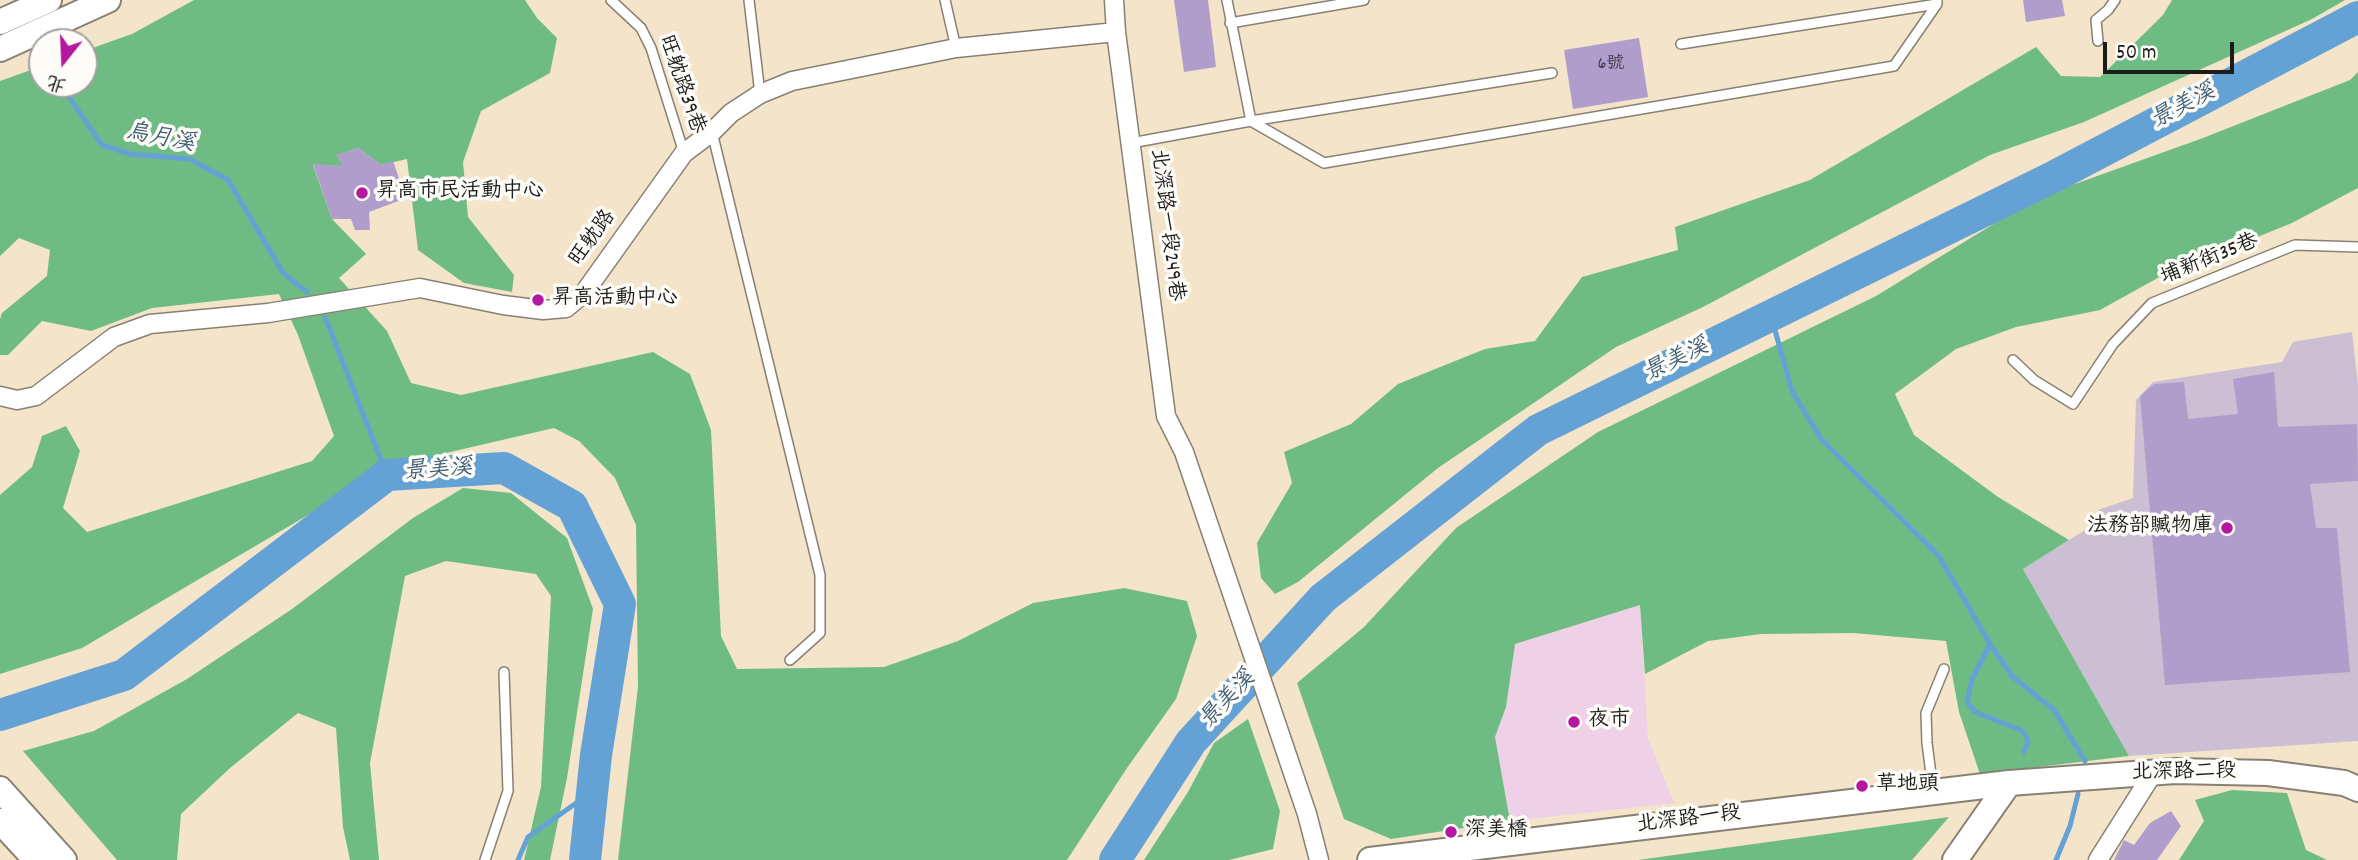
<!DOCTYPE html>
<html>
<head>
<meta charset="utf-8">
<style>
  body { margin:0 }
  #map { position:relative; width:2358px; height:860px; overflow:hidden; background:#f3e4ca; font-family:Dekko,"LXGW WenKai TC",sans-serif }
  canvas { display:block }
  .north { position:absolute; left:28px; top:28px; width:70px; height:70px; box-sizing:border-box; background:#fdfcf7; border:2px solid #a3a29f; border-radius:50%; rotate:198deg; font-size:19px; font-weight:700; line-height:28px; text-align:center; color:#1c1c1c }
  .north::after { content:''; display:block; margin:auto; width:24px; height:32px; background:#b5179e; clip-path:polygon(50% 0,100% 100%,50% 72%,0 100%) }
  .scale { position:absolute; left:2103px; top:42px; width:131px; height:32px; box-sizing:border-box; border:4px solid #1c1c1c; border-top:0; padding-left:9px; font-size:21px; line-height:24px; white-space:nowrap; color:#1c1c1c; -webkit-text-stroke:5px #fdfcf7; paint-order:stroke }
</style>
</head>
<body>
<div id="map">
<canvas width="2358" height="860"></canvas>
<div class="north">北</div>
<div class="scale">50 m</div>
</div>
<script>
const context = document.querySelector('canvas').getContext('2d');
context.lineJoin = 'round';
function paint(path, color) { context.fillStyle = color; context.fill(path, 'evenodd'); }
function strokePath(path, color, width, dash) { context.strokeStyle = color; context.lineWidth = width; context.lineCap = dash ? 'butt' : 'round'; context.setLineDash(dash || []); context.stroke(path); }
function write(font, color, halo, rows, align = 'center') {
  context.font = font + ' Dekko,"LXGW WenKai TC",sans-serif'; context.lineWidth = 7; context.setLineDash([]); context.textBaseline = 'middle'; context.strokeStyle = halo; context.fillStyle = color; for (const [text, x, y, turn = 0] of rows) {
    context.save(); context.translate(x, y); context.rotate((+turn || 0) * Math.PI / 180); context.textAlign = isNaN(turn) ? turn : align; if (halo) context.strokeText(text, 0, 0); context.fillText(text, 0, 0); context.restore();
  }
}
paint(new Path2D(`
  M1640 605 1648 739 1674 803 1510 821 1495 737 1506 707 1515 644Z`), '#eed0e7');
paint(new Path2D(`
  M2352 332 2358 385V741L2129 756 2023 569 2098 522V510L2133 498 2136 400 2153 382 2282 362 2293 342Z`), '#ccbed3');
paint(new Path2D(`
  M194 0H525L537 18 557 38 550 73 481 111 463 162 468 217 514 275 512 292 464 283 418 250 407 159 381 165 358 148 337 155 343 166 313 165 332 219 366 254 339 278 387 331 411 383 461 395 653 352 690 374 711 430 721 636 737 669 884 667 958 641 1033 603 1124 588 1187 601 1197 636 1176 699 1127 768 1067 860H618L638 687 636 525 615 478 579 441 554 428 433 456 308 515 82 648 0 674V495L32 467 42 436 66 426 80 451 63 508 87 532 312 461 334 436 298 335 279 294 152 308 91 331 42 321 8 355H0V319L2 313 47 276 50 250 19 238 0 256V81L42 66V84H84V51L132 34Z
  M2172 0H2345L2312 19 2084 122 1990 155 1703 307 1616 347 1438 468 1298 582 1275 594 1261 578 1257 543 1292 483 1284 452 1351 424 1398 384 1485 349 1535 341 1582 277 1678 250 1675 227 1810 180 2036 47 2061 76 2100 77 2163 15Z
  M2358 72V188L2292 223 2163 275 2100 310 2016 327 1956 349 1895 394 1914 435 1998 497 2069 540 2023 569 2129 756 1980 774 1959 712 1946 641 1853 633 1761 634 1708 641 1645 674 1640 605 1515 644 1506 707 1495 737 1510 821 1391 839 1344 819 1297 683 1364 627 1456 528 1598 432 1876 296 2036 198 2203 138 2350 80Z
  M463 488 511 493 567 538 593 609 567 778 550 860H524L541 787 551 596 536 574 446 561 405 576 370 763 379 860H350L343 827 336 728 298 713 230 768 181 814 177 860H117L23 751 94 731 187 679 292 609 413 518Z
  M1248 719 1280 811 1273 849 1229 860H1144L1188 792 1214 743Z
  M2232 790 2287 793 2306 850 2327 860H2179L2204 821 2195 800Z
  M1949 817 1912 860H1638Z`), '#6ebc84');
strokePath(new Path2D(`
  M33 43 42 57
  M60 84 102 145 130 154 190 159 228 180 283 273 307 292
  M1771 316 1792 391 1821 439 1939 556 1990 644 2012 676 2054 710 2085 761
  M325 317 387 475
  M1990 644 1972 679 1967 702 1975 712 2023 731 2028 741 2024 752
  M518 860 528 837 592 792
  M2056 860 2070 826 2078 794`), '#64a1d5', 5);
strokePath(new Path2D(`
  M0 715 124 675 387 475 504 468 572 506 620 604 596 755 585 860
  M1115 860 1191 742 1323 598 1538 430 2055 176 2358 17`), '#64a1d5', 32);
paint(new Path2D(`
  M1174 0H1208L1216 67 1184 72Z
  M2023 0H2062L2065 16 2026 22Z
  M1639 38 1648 97 1573 109 1564 50Z
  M358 148 381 165 393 161 402 187 401 200 369 212 370 230H355L351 219H332L313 164 343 166 336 155Z
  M2274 372 2278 427 2357 424 2358 481 2310 484 2316 528H2337L2350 672 2165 685 2140 396 2154 384 2184 382 2188 419 2238 414 2233 379Z
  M2171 811 2181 826 2157 860H2114L2124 840 2134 845 2150 823Z`), '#b09dcc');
const service = new Path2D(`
  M611 0 641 28 651 48 684 153
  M749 0 760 94
  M945 0 956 48
  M1230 23 1364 0
  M2098 41 2096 20 2108 10 2115 0
  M1681 44 1937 4
  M1251 121 1324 163 1894 66 1937 4V0
  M1251 121 1552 73
  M712 132 820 575V633L790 660
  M1131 143 1251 121 1227 0
  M2013 360 2034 380 2073 404 2113 344 2152 303 2295 245 2358 247
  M1933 790 1927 743 1926 713 1944 669
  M485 860 508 791 504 672`);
const minor = new Path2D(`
  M1114 0 1116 32 1166 416 1184 452 1307 814 1319 860
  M0 396 17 400 36 396 114 337 150 324 268 313 420 288 503 305 543 310 566 308 584 293 684 153 712 132 731 113 760 94 792 81 956 48 1116 32
  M2098 860 2153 773`);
const secondary = new Path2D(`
  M0 22 49 0
  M0 49 108 0
  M0 789 64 860
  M0 821 36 860
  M1370 860 1934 792 2009 783 2175 771 2268 773 2344 783 2358 789
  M1955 860 2009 783`);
strokePath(service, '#888073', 12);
strokePath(minor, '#888073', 21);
strokePath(secondary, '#888073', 28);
strokePath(service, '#fff', 9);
strokePath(minor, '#fff', 18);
strokePath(secondary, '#fff', 24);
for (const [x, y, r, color] of [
  [362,193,7,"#b5179e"],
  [538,300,7,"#b5179e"],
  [2227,528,7,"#b5179e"],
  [1574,722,7,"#b5179e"],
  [1862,786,7,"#b5179e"],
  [1451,832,7,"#b5179e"]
]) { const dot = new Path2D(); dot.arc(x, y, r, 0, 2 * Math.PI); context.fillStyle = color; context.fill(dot); strokePath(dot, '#fdfcf7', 2.5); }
write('18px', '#413c48', null, [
  ["6號",1611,66]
]);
write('21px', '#1c1c1c', '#fdfcf7', [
  ["旺躭路39巷",680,85,71],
  ["北深路一段249巷",1165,225,83],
  ["旺躭路",594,239,-54],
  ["埔新街35巷",2210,261,-22],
  ["北深路二段",2184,774,-1],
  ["北深路一段",1689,821,-7]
]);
write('21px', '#1c1c1c', '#fdfcf7', [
  ["昇高市民活動中心",376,193],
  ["昇高活動中心",552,300],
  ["法務部贓物庫",2213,528,"right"],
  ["夜市",1588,722],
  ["草地頭",1876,786],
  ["深美橋",1465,832]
], 'left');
write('italic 23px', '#405e78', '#fdfcf7', [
  ["景美溪",2184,108,-28],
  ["烏月溪",160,140,11],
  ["景美溪",1677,362,-26],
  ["景美溪",438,472,-4],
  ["景美溪",1229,701,-47]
]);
</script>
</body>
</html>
